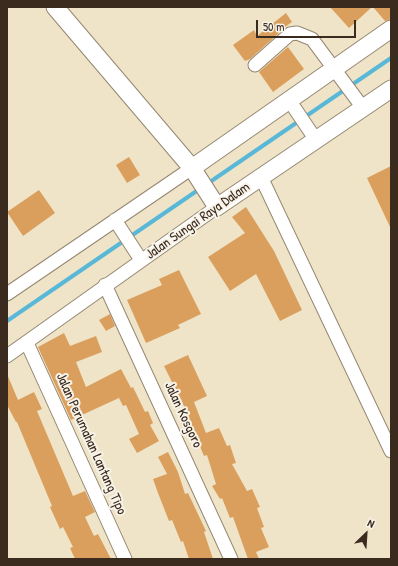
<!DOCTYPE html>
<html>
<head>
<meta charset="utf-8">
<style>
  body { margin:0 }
  #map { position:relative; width:398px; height:566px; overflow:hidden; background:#efe4c7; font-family:"Patrick Hand",sans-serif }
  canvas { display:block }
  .frame { position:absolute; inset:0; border:8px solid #3b2a1e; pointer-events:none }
  .north { position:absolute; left:346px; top:514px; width:40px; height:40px; -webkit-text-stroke:3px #f7f3e8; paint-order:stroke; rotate:25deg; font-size:11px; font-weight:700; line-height:16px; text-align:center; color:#3b2a1e }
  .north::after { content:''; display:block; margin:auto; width:14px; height:18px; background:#3b2a1e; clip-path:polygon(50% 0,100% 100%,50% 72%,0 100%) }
  .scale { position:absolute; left:256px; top:20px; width:100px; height:18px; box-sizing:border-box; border:2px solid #3b2a1e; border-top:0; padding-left:5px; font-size:12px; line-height:14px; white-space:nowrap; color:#3b2a1e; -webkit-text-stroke:3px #f7f3e8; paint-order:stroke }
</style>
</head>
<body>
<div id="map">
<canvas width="398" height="566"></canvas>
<div class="frame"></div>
<div class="north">N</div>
<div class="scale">50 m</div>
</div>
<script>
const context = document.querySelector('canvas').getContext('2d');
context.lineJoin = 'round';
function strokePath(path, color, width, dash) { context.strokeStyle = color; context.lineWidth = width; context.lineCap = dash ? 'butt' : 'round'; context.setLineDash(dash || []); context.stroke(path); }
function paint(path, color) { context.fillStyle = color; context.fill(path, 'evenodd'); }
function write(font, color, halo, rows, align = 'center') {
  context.font = font + ' "Patrick Hand",sans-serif'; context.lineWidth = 4; context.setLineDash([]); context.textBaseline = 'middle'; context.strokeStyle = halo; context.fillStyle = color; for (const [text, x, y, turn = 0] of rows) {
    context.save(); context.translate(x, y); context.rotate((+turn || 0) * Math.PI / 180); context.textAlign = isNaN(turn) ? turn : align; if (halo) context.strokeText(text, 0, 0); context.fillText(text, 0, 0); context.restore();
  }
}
strokePath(new Path2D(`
  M207 184 391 58
  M7 321 201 188`), '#59b8d8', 4);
paint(new Path2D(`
  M330 7H372L349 28Z
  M373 7H391V19L385 21Z
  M286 13 292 22 278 32 279 33 250 59 245 61 233 45 254 30 257 36Z
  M288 47 304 69 273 92 259 72Z
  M129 157 140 175 127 183 116 165Z
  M391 166V229L367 178Z
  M39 190 55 213 23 236 7 212Z
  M246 207 274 251 302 310 280 321 256 274 230 291 208 257 245 233 232 217Z
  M179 270 201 314 178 325 180 328 146 343 127 300 162 285 159 279Z
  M110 314 115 326 106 331 99 320Z
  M64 333 70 346 96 336 102 352 76 362 86 387 121 369 131 388 133 387 145 412 148 411 153 423 150 425 159 441 137 453 129 439 139 434 126 405 123 406 119 398 71 420 38 347Z
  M188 355 207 396 194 402 206 433 219 428 227 446 230 445 236 463 232 464 247 491 252 489 260 507 257 508 264 527 261 528 269 547 256 552 259 559H248L233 517 230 518 222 498 220 499 212 486 216 484 207 455 204 456 191 425 183 428 177 411 185 408 164 366Z
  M7 374 18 400 34 392 42 409 37 411 73 496 85 491 95 512 85 517 94 536 98 534 111 559H75L70 548 73 547 63 527 60 529 50 507 52 506 17 422H16L7 405Z
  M168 452 178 472 185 494 188 493 206 531 204 532 213 559H189L183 541 181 542 172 520 169 521 158 493 153 479 167 474 158 457Z`), '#db9f5d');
const minor = new Path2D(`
  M255 65 290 34 297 33 312 39 363 108
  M289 100 316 140
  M261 177 391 451
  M115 220 141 260
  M105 285 231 559
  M7 294 192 168
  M27 343 125 559
  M7 356 217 207`);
const tertiary = new Path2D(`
  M55 7 192 168 217 207 391 89
  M192 168 391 29`);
strokePath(minor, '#958772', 15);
strokePath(tertiary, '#958772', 19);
strokePath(minor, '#fff', 13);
strokePath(tertiary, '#fff', 17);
write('14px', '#3b2a1e', '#f7f3e8', [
  ["Jalan Sungai Raya Dalam",198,221,-35],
  ["Jalan Kosgoro",183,415,65],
  ["Jalan Perumahan Lantang Tipo",91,444,66]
]);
</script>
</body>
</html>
